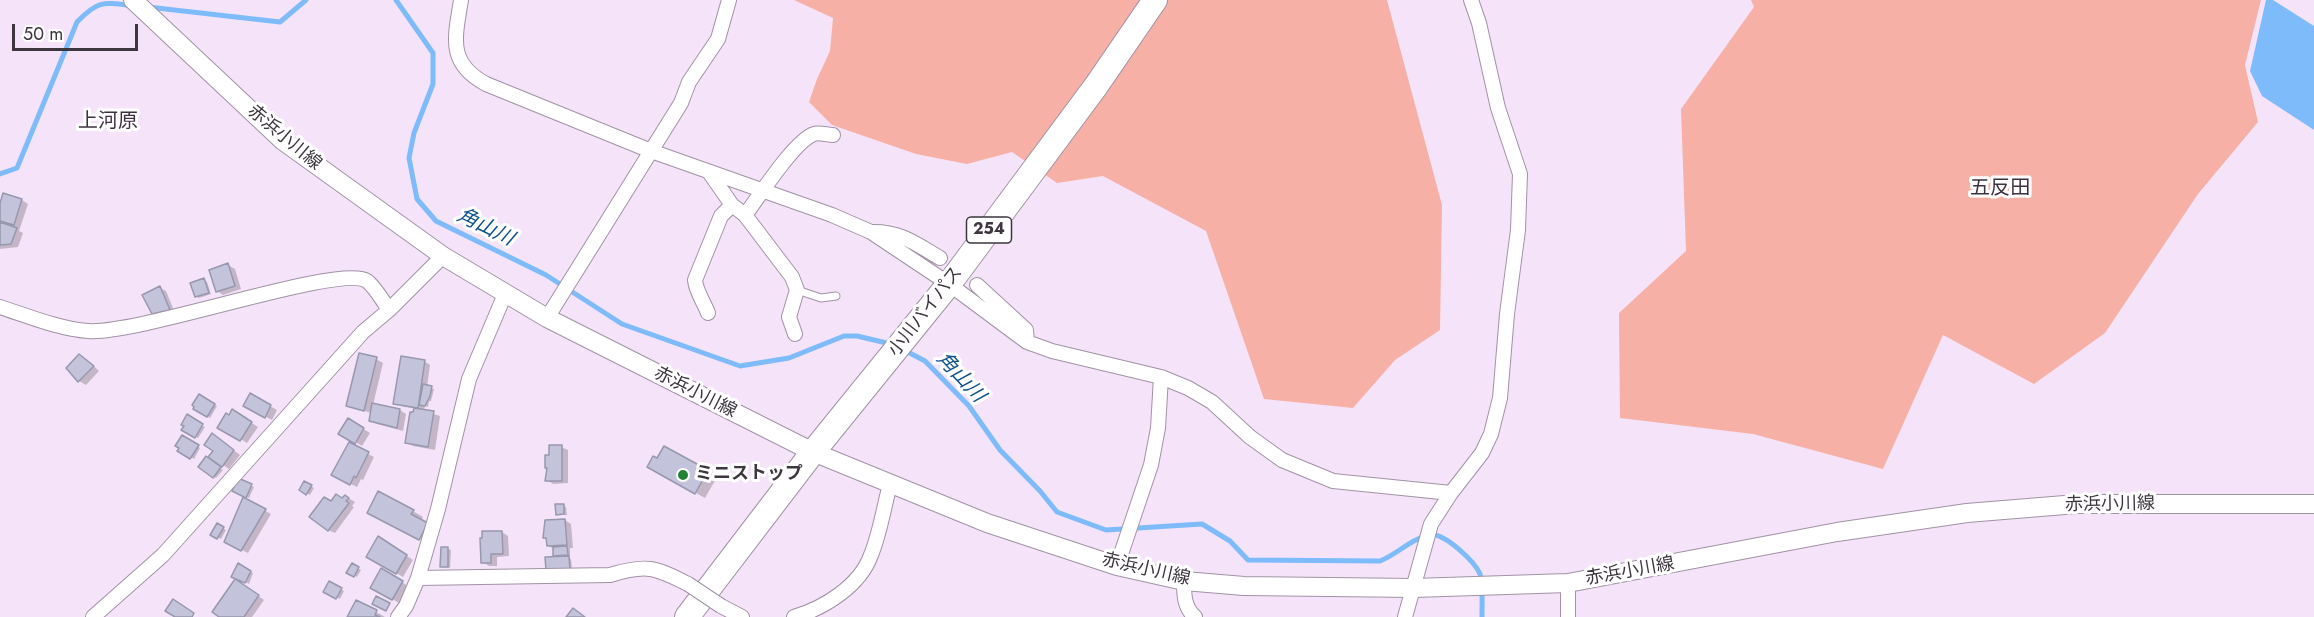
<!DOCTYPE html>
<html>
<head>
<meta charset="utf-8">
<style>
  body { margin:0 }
  #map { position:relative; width:2314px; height:617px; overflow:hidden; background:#f5e4f9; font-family:Jost,sans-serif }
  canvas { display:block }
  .scale { position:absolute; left:12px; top:24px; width:126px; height:27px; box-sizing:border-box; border:3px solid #3d363f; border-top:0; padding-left:8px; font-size:18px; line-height:21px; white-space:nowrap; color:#3d363f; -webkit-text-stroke:4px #fff; paint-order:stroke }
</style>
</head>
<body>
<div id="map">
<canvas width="2314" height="617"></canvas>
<div class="scale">50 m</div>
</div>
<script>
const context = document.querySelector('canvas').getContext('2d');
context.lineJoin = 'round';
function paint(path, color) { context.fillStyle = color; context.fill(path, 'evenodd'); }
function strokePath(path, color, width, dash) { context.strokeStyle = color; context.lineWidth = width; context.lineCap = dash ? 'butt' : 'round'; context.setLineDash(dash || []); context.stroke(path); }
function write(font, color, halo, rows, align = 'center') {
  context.font = font + ' Jost,"Noto Sans JP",sans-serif'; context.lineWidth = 6; context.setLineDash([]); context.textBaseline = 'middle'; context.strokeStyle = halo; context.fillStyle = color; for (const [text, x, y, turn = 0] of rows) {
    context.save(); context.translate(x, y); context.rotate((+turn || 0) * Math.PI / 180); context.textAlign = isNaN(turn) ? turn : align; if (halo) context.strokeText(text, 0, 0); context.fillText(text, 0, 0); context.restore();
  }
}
paint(new Path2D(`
  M794 0H1387L1442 205 1440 330 1395 360 1353 408 1264 399 1206 231 1103 176 1057 183 1012 152 967 164 916 154 832 125 809 102 817 79 830 51 833 18Z
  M1751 0H2261L2245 65 2258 122 2198 194 2105 333 2034 384 1943 335 1883 469 1753 434 1620 418 1619 313 1686 251 1681 109 1754 7Z`), '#f6b0a5');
paint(new Path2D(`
  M2266 0H2273L2314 26V130L2262 96 2250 71Z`), '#7ebbfb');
paint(new Path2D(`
  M22 200 28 204 19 231 23 233 18 247 0 249V206Z
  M228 265 235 269 241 289 223 295 217 291Z
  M204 280 207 282 211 294 199 298 196 296Z
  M160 288 166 291 175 313 159 317 153 313Z
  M86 359 99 371 86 385 79 381 68 368Z
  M376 359 383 363 373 405 400 410 406 414 403 431 377 424 370 420 371 413 348 406Z
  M424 361 430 365 427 387 434 389 431 401H429L428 407 425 406 424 411 440 416 435 450 413 446 406 442 416 409 401 406 394 403Z
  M251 395 277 410 272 420 245 406Z
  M199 396 217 406 210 418 195 408Z
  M239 415 258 427 247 443 236 436Z
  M187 417 205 427 198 438 183 429Z
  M349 420 370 433 362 446 341 433Z
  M182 437 200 448 194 459 179 450Z
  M219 439 240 455 229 469 223 465Z
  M561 447 568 450V483L553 484 547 480 550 456Z
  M665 448 717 477 705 498 649 467 658 460Z
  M368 454 374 457 363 480 361 479 357 487 339 478Z
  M206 458 223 470 216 478 200 467Z
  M239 480 254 487 249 498 234 491Z
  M305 483 314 488 310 495 301 490Z
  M345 496 355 502 352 506 354 507 335 533 328 530 332 503 343 499Z
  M244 499 271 514 248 553 226 542Z
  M563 505 566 507 567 515H560L557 514Z
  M413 511 423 517 421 521 437 530 430 544 379 518Z
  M565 520 571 524 573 548H570V556H565L571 559 572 569 550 571 560 558 555 555 554 549 548 546V539L545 537Z
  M218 525 226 530 221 539 212 535Z
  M502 532 508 536 509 556 497 557V566H489L483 562Z
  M385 542 413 560 403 577 368 556Z
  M448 549 451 550 450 568 442 566Z
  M239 565 253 573 249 584 233 576Z
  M352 565 361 570 357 577 349 572Z
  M382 570 408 586 399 603 372 587Z
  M330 583 344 591 340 599 326 591Z
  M242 584 264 600 252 617H222Z
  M376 612 385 617H348Z`), '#0003');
strokePath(new Path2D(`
  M396 0 433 53V84L414 133 409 158 417 199 436 221 546 275 622 324 740 366 789 358 844 336H857L891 344
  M148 7 280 22 306 0
  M0 174 17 168 77 22C98 0 103 2 133 6
  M904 350 925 361 969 406 1000 450 1040 491 1057 512 1106 530 1202 524 1230 541 1248 560 1380 561C1398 554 1410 539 1430 535 1444 532 1475 562 1480 574 1483 583 1482 606 1482 617`), '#7ebbfb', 5);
const building = new Path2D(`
  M3 193 22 199 14 225 0 221V203Z
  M0 222 17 228 11 244 0 245Z
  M228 263 235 286 216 292 209 270Z
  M204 278 209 293 195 297 190 283Z
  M160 286 170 310 152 314 142 295Z
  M359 353 377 357 364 411 346 406Z
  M79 354 94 366 78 382 66 368Z
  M401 356 425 360 418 408 393 404Z
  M423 384 432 386 430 396 425 406 419 405Z
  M250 393 271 405 265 418 243 406Z
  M199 394 215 404 207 417 193 409 194 407 192 405Z
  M372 403 400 409 397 428 369 421Z
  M414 408 434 411 428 447 405 443 410 412H413Z
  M232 409 252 422 240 441 217 428 226 413 229 415Z
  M187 414 203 424 195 438 181 430 184 426 181 425Z
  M348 418 364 428 355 444 338 434Z
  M212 433 234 450 222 467 208 457 213 451 204 445Z
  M182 435 199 445 190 459 177 451 179 448 175 446Z
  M349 442 369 452 356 478 354 476 350 485 331 475Z
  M549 445H562V481H545L547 468H545V455H549Z
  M664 446 708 470 695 494 647 467 653 456 657 458Z
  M206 456 221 467 213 478 198 467Z
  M238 478 252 484 246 498 232 491Z
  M304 481 312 485 306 495 299 490Z
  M378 491 414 510 411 514 428 523 419 540 367 513Z
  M336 494 342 498 345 495 349 498 346 501 349 503 328 531 309 517 324 497 331 501Z
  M243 497 266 509 241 551 224 542Z
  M555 504H564V514L556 515Z
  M565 519 567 545 547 546 546 538H543L545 520Z
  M217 523 224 527 217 539 210 535Z
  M482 531H502L503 554H491V563H481L480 538H482Z
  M378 536 407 555 396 574 366 557Z
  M567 546 568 555 553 556V547Z
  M441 547H448V567H440Z
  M569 556 570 569 546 570 545 557Z
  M238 563 251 571 245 583 231 577Z
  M352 563 359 567 354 577 346 573Z
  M381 568 403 581 392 600 370 588Z
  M235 579 259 595 244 617H219L212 612Z
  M329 581 342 588 336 599 323 592Z
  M376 596 390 603 386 611 372 604Z
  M173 599 194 613 192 617H175L165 611Z
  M356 600 377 610 375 615 380 617H347Z
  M573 608 585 617H566Z`);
paint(building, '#c3c3db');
strokePath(building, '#9797ad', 1.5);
const lane = new Path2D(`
  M797 290 821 298 836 296`);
const street = new Path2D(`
  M461 0C455 38 447 63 486 84L651 151 832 215 871 232 949 284 1027 342 1052 351 1161 377 1188 388 1212 402 1250 437 1282 460 1333 481 1451 493
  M709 172 732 205 745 215 792 277 797 290 789 317 795 334
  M745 215C759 197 794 141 814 134 819 132 827 135 833 135
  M871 232C900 231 916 244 940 258
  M977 285 1026 330 1027 342
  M0 307C28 316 59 329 88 331 140 335 341 263 367 281 375 287 383 301 389 310
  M708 313C704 302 696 292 695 280L721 216 732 205
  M547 318 681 103 689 82 718 39 729 0
  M1117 566 1151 465 1158 428 1161 377
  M418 578 610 575C646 564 655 567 688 584
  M1184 581C1184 595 1184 607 1195 617
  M721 606 742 617
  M93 617 163 555 363 332 389 310 443 256
  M398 617 406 606 418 578 438 509 469 379 505 294
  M794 617C824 608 860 586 871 555 880 533 884 507 890 484
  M1405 617 1431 524 1451 493 1482 453 1491 434 1500 398 1507 314 1518 230 1520 174 1498 108 1479 23 1471 0
  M1568 617V583`);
const secondary = new Path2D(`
  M133 0 283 141 443 256 547 318 813 452 987 523 1117 566 1184 581 1244 586 1414 588 1568 583 1837 532 1967 513 2077 504H2314`);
const highway = new Path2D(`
  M687 617 813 452 949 284 1096 86 1155 0`);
strokePath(lane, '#a192a5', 9);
strokePath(street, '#a192a5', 16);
strokePath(secondary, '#a192a5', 20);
strokePath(highway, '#a192a5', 26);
strokePath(lane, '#fff', 7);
strokePath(street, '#fff', 14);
strokePath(secondary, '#fff', 18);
strokePath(highway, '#fff', 24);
const streetBridge = new Path2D(`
  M688 584 721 606`);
strokePath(streetBridge, '#a192a5', 16, []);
strokePath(streetBridge, '#fff', 14);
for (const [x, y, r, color] of [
  [683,475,6,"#228234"]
]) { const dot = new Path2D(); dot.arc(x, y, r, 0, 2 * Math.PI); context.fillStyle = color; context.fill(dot); strokePath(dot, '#fff', 2); }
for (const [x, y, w] of [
  [989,230,45]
]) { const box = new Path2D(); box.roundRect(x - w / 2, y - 13, w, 26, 4.5); context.fillStyle = '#fff'; context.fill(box); strokePath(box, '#3d363f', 1.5); }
write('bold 16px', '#3d363f', null, [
  ["254",989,230]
]);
write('18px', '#3d363f', '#fff', [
  ["赤浜小川線",284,138,40],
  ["小川バイパス",926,312,-52],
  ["赤浜小川線",695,393,27],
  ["赤浜小川線",2110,505,-1],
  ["赤浜小川線",1146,570,13],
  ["赤浜小川線",1630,572,-10]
]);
write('bold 18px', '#3d363f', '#fff', [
  ["ミニストップ",695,475]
], 'left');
write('20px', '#3e3141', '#fff', [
  ["上河原",108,122],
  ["五反田",2000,189]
]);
write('italic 20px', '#0f528b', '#fff', [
  ["角山川",485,228,26],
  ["角山川",960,378,47]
]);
</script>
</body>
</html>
